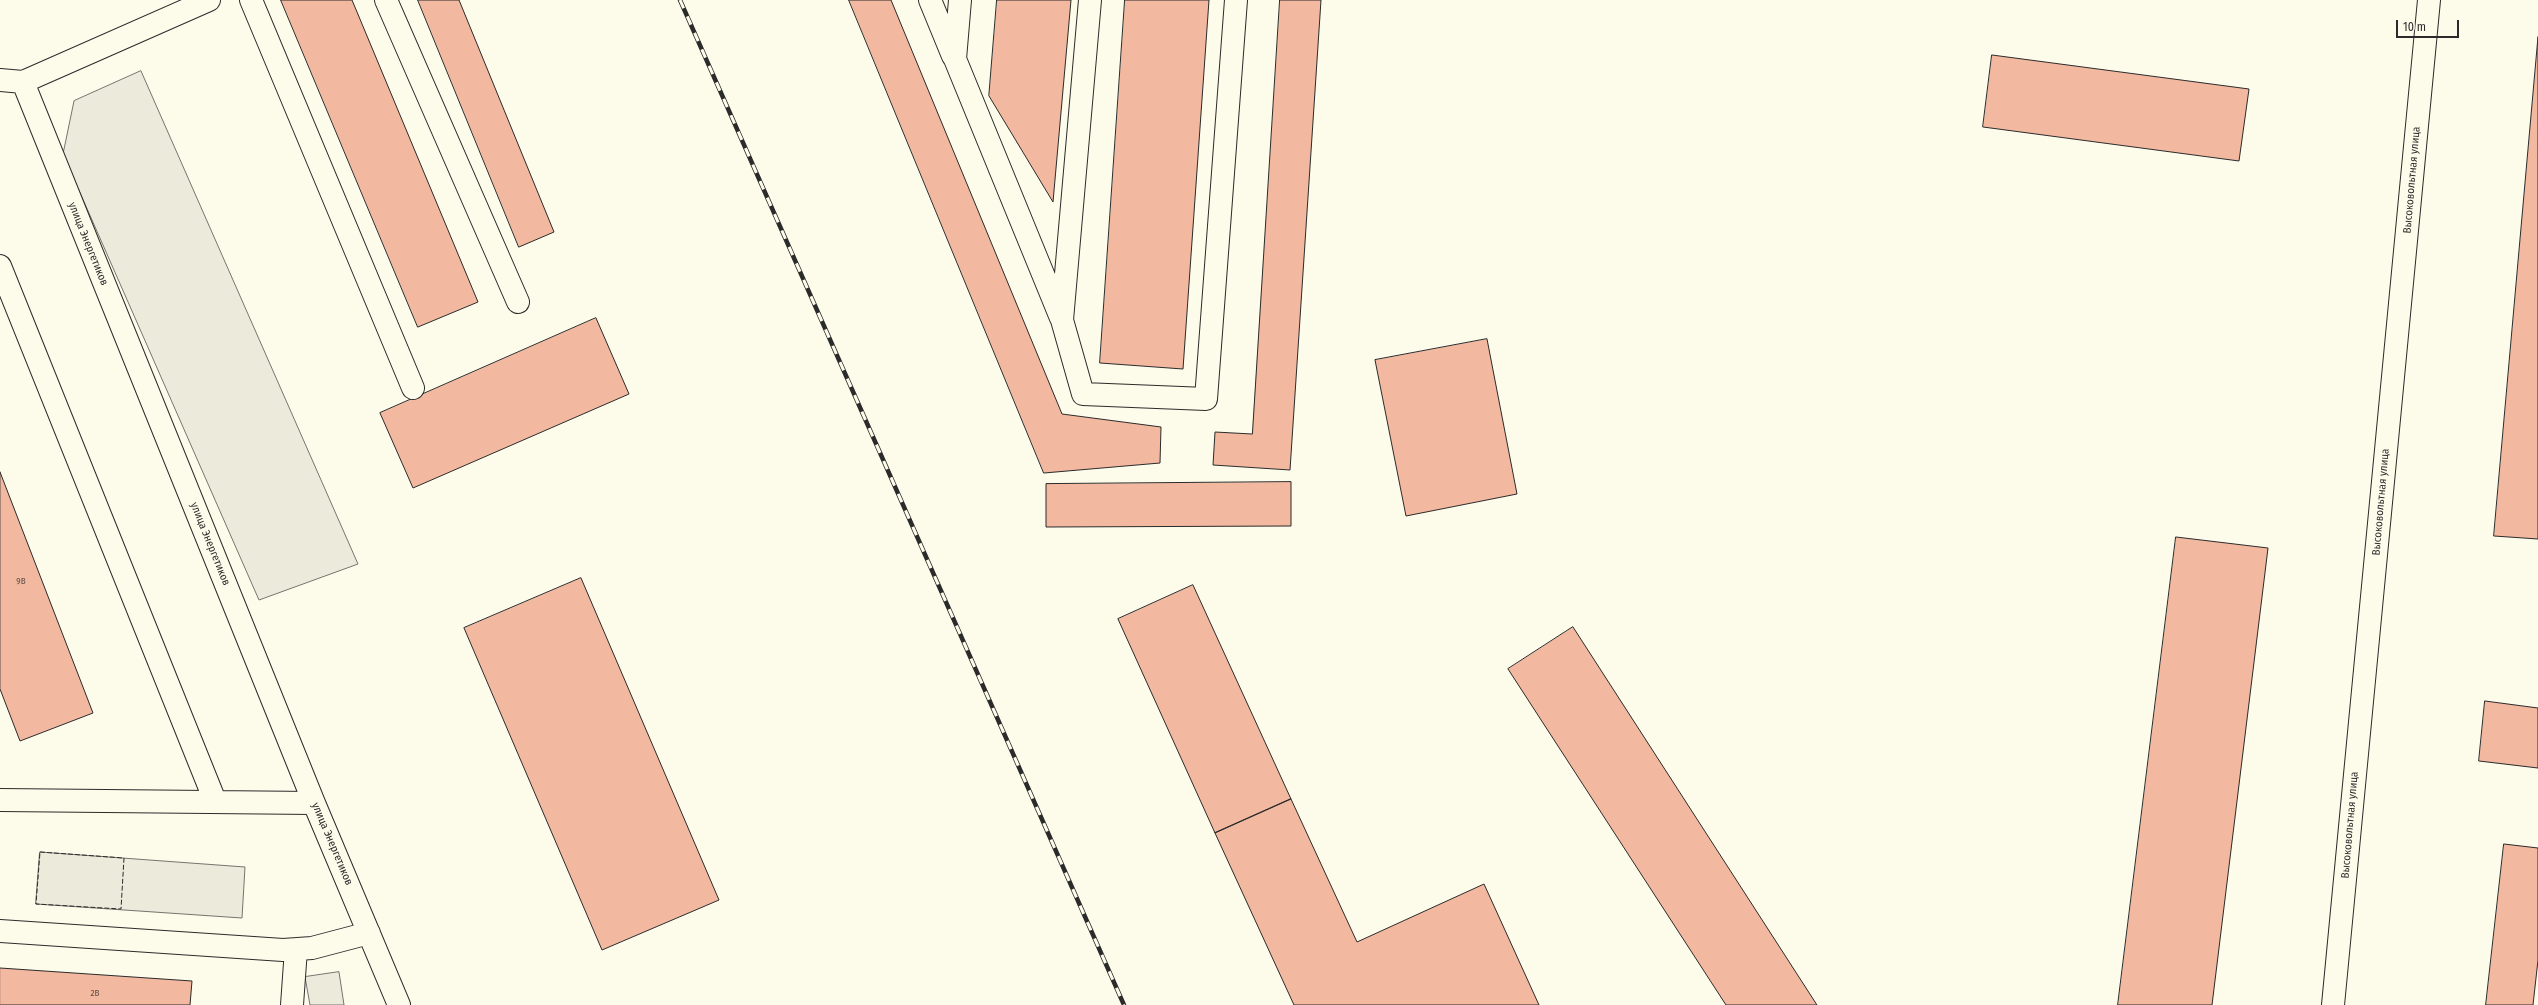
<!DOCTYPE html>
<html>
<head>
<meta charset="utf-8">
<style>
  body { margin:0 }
  #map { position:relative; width:2538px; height:1005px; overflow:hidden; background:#fdfbea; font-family:"Fira Sans Condensed",sans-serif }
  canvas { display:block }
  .scale { position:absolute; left:2396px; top:20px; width:63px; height:18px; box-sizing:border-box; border:2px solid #2b2b2b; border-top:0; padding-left:5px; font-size:12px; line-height:14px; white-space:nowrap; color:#2b2b2b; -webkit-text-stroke:3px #fdfbea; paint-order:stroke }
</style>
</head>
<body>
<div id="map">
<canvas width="2538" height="1005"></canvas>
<div class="scale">10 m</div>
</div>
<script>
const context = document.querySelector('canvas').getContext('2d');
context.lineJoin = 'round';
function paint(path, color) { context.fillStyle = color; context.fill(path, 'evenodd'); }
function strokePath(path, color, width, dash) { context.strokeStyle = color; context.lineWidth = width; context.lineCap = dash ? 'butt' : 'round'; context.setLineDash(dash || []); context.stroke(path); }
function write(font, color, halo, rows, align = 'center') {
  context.font = font + ' "Fira Sans Condensed",sans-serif'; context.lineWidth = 3; context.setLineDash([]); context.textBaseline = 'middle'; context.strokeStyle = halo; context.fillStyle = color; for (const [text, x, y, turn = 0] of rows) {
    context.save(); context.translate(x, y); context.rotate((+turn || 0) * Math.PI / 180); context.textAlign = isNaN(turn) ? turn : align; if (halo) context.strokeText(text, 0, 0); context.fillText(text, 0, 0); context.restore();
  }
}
const green = new Path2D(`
  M141 71 358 564 259 600 63 154 74 101Z
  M40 852 245 867 242 918 36 904Z`);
paint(green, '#ecebdb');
strokePath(green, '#74746e', 1);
const parking = new Path2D(`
  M339 972 344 1005H310L305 977Z`);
paint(parking, '#eceadb');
strokePath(parking, '#74746e', 1);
const building = new Path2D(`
  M281 0H352L478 302 418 327Z
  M418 0H459L554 232 519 247Z
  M849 0H891L1062 414 1161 427 1160 463 1044 473Z
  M997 0H1071L1053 202 989 96Z
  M1125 0H1209L1183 369 1100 363Z
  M1280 0H1321L1290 470 1213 465 1215 432 1252 434Z
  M2538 37V539L2494 536Z
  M1992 55 2249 89 2239 161 1983 127Z
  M596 318 629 394 413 488 380 413Z
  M1487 339 1517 494 1406 516 1375 360Z
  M0 472 93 713 20 741 0 689Z
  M1291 482V526L1046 527V484Z
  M2176 537 2268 548 2212 1005H2118Z
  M581 578 719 900 602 950 464 628Z
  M1193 585 1291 799 1215 833 1118 619Z
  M1573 627 1817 1005H1726L1508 669Z
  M2485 701 2538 708V768L2479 761Z
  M1291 799 1357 942 1484 884 1539 1005H1294L1215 833Z
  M2504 844 2538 848V960L2533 1005H2486Z
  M0 968 192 981 190 1005H0Z`);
paint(building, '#f2b8a0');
strokePath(building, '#2b2b2b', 1);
const minor = new Path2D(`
  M251 0 413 388
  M386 0 518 302
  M930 0 953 56
  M960 0 955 59 1061 318
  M1090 0 1062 320 1083 394 1206 399 1236 0
  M0 80 23 82 209 0
  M23 82 314 803 399 1005
  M0 266 215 801
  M0 800 314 803
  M0 931 283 950 312 948 369 933
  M292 1005 296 949
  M2333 1005 2429 0`);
strokePath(minor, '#2b2b2b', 24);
strokePath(minor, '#fdfbea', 22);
const rail = new Path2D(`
  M680 0 1124 1005`);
strokePath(rail, '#2b2b2b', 4.5);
strokePath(rail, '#fdfbea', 3, [9]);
strokePath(new Path2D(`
  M40 852 124 858 121 909 36 904Z`), '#2b2b2b', 1, [5, 2]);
write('9px', '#5d4e48', null, [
  ["9В",21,581],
  ["2B",95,993]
]);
write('11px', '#2b2b2b', '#fdfbea', [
  ["Высоковольтная улица",2412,180,-85],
  ["улица Энергетиков",88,244,68],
  ["Высоковольтная улица",2381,502,-85],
  ["улица Энергетиков",210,544,68],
  ["Высоковольтная улица",2350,825,-85],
  ["улица Энергетиков",332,844,67]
]);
</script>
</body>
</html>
